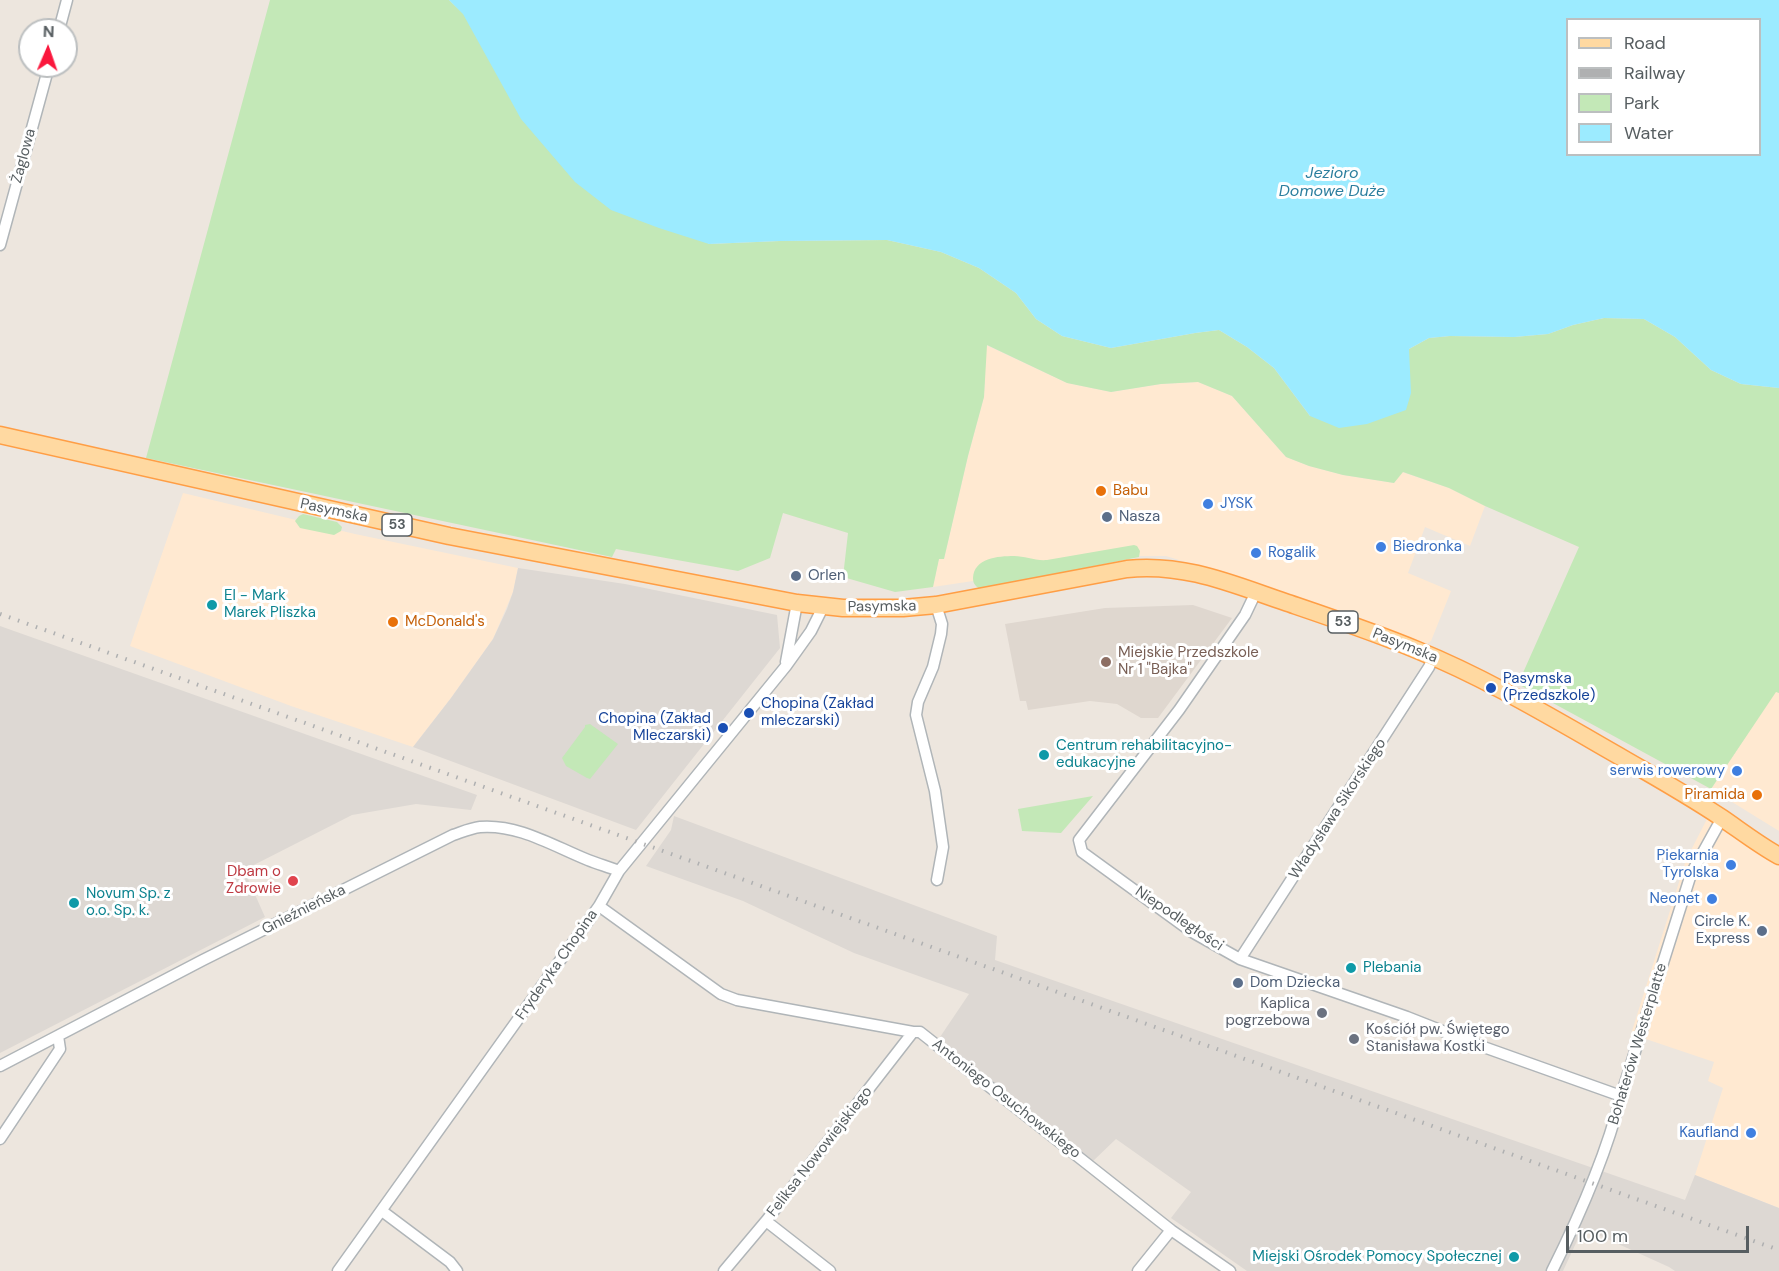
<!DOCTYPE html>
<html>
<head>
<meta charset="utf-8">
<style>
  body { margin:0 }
  #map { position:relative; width:1779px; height:1271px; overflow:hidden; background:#ede6de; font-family:"DM Sans",sans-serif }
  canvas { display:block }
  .legend { position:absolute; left:1566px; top:18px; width:195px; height:138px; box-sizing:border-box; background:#fff; border:2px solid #bcbfc0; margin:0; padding:8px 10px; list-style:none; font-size:18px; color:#575e61 }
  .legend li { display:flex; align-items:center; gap:12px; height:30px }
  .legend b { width:30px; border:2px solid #bcbfc0 }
  .north { position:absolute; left:18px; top:18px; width:60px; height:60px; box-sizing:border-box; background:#fff; border:2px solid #bcbfc0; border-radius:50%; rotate:2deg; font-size:16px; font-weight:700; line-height:24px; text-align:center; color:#575e61 }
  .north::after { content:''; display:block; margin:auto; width:21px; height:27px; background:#fa173c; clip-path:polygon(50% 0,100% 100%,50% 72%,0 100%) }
  .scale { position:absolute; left:1566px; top:1226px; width:183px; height:27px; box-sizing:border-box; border:3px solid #575e61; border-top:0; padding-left:8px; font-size:18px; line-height:21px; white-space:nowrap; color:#575e61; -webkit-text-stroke:4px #fff; paint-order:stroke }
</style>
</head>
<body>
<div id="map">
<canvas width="1779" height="1271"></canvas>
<ul class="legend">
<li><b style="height:8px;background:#ffd9a1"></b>Road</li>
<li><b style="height:8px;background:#afb0b1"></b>Railway</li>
<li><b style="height:16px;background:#c3e8b7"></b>Park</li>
<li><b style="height:16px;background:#9cebff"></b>Water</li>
</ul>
<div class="north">N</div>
<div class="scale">100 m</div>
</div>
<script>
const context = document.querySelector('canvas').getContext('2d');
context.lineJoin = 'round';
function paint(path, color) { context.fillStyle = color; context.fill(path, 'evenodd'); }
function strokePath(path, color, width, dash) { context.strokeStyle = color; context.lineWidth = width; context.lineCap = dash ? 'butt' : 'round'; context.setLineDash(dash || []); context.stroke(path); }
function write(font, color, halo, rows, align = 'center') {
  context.font = font + ' "DM Sans",sans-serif'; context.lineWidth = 6; context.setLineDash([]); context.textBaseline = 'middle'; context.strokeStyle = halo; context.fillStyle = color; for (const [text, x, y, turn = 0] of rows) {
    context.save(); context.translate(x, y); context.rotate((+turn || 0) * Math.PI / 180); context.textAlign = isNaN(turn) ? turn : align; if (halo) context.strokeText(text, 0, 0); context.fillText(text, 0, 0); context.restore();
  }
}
paint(new Path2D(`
  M986 345 1067 383 1111 392 1161 384 1198 382 1232 396 1286 457 1309 466 1343 475 1394 483 1402 472 1449 488 1485 506 1470 546 1425 527 1408 573 1451 591 1431 641 1417 650 1248 581 1166 556H1140L933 587 939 558 944 559 968 456 984 397Z
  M183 493 355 534 518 568 513 592 493 639 451 698 413 747 291 706 130 646Z
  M1776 691 1779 693V831L1711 789Z
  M1708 817 1779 862V1208L1695 1175 1723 1088 1708 1081 1714 1062 1631 1034 1686 860Z`), '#ffe9d1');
paint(new Path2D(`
  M518 568 625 584 777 615 780 648 636 830 413 747 451 698 493 639 507 609 513 592Z
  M0 626 14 631 477 795 471 810 416 804 352 815 244 870 265 917 0 1053Z
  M674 816 997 936 995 960 1685 1200 1695 1175 1779 1208V1271H1675L1669 1267 1583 1228 1563 1271H1247L1171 1218 1191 1192 1116 1139 1092 1162 938 1040 969 994 854 953 743 901 646 866 671 830Z`), '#ddd8d3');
paint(new Path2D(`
  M1193 605 1232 618 1158 718H1141L1117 704 1090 701 1028 710 1026 701H1020L1005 624 1105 608Z`), '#dfd7cf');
paint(new Path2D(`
  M270 0H449L709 244 780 241 887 240 941 252 979 268 1016 293 1036 319 1062 336 1111 348 1195 333 1219 330 1247 347 1274 368 1310 416 1409 349 1429 338 1450 336 1514 337 1548 334 1573 325 1604 318 1644 319 1675 337 1711 370 1741 384 1779 388V693L1776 692 1711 789 1518 684 1579 547 1485 506 1449 488 1403 472 1394 483 1343 475 1309 466 1286 457 1232 396 1198 382 1161 384 1111 392 1067 383 987 345 984 397 968 456 944 559H939L933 587 895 592 843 577 848 533 783 513 770 558 738 571 616 549 612 557 146 458Z
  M303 514 337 522 342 527 341 531 334 535 300 528 295 521 299 516Z
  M1134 545 1137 546 1140 551 1139 557 980 589C975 586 973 583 973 578 974 558 998 556 1014 556 1025 556 1035 561 1047 560Z
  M590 724 618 744 590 779 587 778 566 766 562 758 585 727V725Z
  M1093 796 1061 833 1022 831 1018 809Z`), '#c3e8b7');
paint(new Path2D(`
  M449 0H1779V388L1741 384 1711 370 1675 337 1644 319 1604 318 1573 325 1548 334 1514 337 1450 336 1429 338 1409 349 1411 393 1406 410 1367 424 1339 428 1310 416 1274 368 1247 347 1219 330 1195 333 1111 348 1062 336 1036 319 1016 293 979 268 941 252 887 240 780 241 709 244 659 228 611 210 575 182 521 119 463 14ZM1568 20H1760V154H1568Z`), '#9cebff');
const street = new Path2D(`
  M59 30 67 0
  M0 245 49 66
  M1256 592 1245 615 1179 710 1079 840 1082 852 1192 932 1240 959 1407 1017 1478 1045 1621 1096
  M936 605 942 624 941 634 933 667 918 702 916 715 935 791 943 847 937 880
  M786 662 797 603
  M599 906 721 994 737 1000 913 1032H920L1171 1230 1230 1271
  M1240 959 1429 667 1433 657
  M0 1066 203 960 453 835C462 832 471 828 480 827 519 824 553 846 588 860 598 864 609 867 619 871
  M0 1139 60 1049 58 1036
  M382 1211 450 1262 457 1271
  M766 1221 830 1271
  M338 1271 599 906 619 871 786 666 811 631 823 607
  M724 1271 766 1221 913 1032
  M1138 1271 1171 1230
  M1552 1271C1580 1215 1606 1156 1621 1096L1691 874 1722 818`);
const primary = new Path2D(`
  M0 435 449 536 797 603 843 608H903L936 605 1127 569C1185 563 1232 584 1285 602 1329 617 1374 632 1417 650 1476 674 1532 706 1586 737 1632 764 1679 789 1722 818 1741 831 1759 845 1779 856`);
strokePath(street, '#b0b5b8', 13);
strokePath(primary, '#ff9e45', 19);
strokePath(street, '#fff', 10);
strokePath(primary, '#ffd9a1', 16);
strokePath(new Path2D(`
  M0 614 1779 1250`), '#afb0b1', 4, [1.5, 8]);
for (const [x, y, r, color] of [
  [1101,491,6,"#e8710a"],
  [1208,504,6,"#3f7fe0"],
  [1107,517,6,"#5c6f8a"],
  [1381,547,6,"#3f7fe0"],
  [1256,553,6,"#3f7fe0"],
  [796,576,6,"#5c6f8a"],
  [212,605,6,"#0f9aa8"],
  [393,622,6,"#e8710a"],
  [1106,662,6,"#8d6e63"],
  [1491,688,6,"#1a4fb4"],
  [749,713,6,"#1a4fb4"],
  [723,728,6,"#1a4fb4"],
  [1044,755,6,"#0f9aa8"],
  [1737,771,6,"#3f7fe0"],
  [1757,795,6,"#e8710a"],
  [1731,865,6,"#3f7fe0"],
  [293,881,6,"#e0444e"],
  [1712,899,6,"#3f7fe0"],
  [74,903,6,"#0f9aa8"],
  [1762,931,6,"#5c6f8a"],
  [1351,968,6,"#0f9aa8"],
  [1238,983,6,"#5c6f8a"],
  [1322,1013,6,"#6b7280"],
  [1354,1039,6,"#6b7280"],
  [1751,1133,6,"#3f7fe0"],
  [1514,1257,6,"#0f9aa8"]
]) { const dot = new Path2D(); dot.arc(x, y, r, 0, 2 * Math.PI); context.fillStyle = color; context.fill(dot); strokePath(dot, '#fff', 2); }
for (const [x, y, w] of [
  [397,525,30],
  [1343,622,30]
]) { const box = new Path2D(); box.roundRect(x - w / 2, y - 11, w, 22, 4.5); context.fillStyle = '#fff'; context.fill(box); strokePath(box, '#575e61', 1.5); }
write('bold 14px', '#575e61', null, [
  ["53",397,525],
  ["53",1343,622]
]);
write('15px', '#575e61', '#fff', [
  ["Żaglowa",24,156,-75],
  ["Pasymska",334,511,12],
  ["Pasymska",882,607,-1],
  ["Pasymska",1405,646,22],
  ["Władysława Sikorskiego",1338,809,-57],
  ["Gnieźnieńska",304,910,-27],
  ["Niepodległości",1179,919,34],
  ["Fryderyka Chopina",557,965,-55],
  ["Bohaterów Westerplatte",1638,1044,-73],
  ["Antoniego Osuchowskiego",1006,1099,38],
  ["Feliksa Nowowiejskiego",820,1152,-52]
]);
write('15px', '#c56008', '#fff', [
  ["Babu",1113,491],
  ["McDonald's",405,622],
  ["Piramida",1745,795,"right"]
], 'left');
write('15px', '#366cbe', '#fff', [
  ["JYSK",1220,504,"left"],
  ["Biedronka",1393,547,"left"],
  ["Rogalik",1268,553,"left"],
  ["serwis rowerowy",1725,771],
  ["Piekarnia",1719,856],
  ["Tyrolska",1719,873],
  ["Neonet",1700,899],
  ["Kaufland",1739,1133]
], 'right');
write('15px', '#4e5e75', '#fff', [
  ["Nasza",1119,517],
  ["Orlen",808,576],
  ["Circle K.",1750,922,"right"],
  ["Express",1750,939,"right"],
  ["Dom Dziecka",1250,983]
], 'left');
write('15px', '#0d838f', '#fff', [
  ["El - Mark",224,596],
  ["Marek Pliszka",224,613],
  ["Centrum rehabilitacyjno-",1056,746],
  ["edukacyjne",1056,763],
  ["Novum Sp. z",86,894],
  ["o.o. Sp. k.",86,911],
  ["Plebania",1363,968],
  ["Miejski Ośrodek Pomocy Społecznej",1502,1257,"right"]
], 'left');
write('15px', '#785e54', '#fff', [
  ["Miejskie Przedszkole",1118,653],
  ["Nr 1 \"Bajka\"",1118,670]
], 'left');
write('15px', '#164399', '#fff', [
  ["Pasymska",1503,679],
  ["(Przedszkole)",1503,696],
  ["Chopina (Zakład",761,704],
  ["mleczarski)",761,721],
  ["Chopina (Zakład",711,719,"right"],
  ["Mleczarski)",711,736,"right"]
], 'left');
write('15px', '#be3a42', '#fff', [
  ["Dbam o",281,872],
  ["Zdrowie",281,889]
], 'right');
write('15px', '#5b616d', '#fff', [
  ["Kaplica",1310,1004],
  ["pogrzebowa",1310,1021],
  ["Kościół pw. Świętego",1366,1030,"left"],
  ["Stanisława Kostki",1366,1047,"left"]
], 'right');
write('italic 16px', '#2b7e9e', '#fff', [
  ["Jezioro",1332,174],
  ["Domowe Duże",1332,192]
]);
</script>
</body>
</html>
